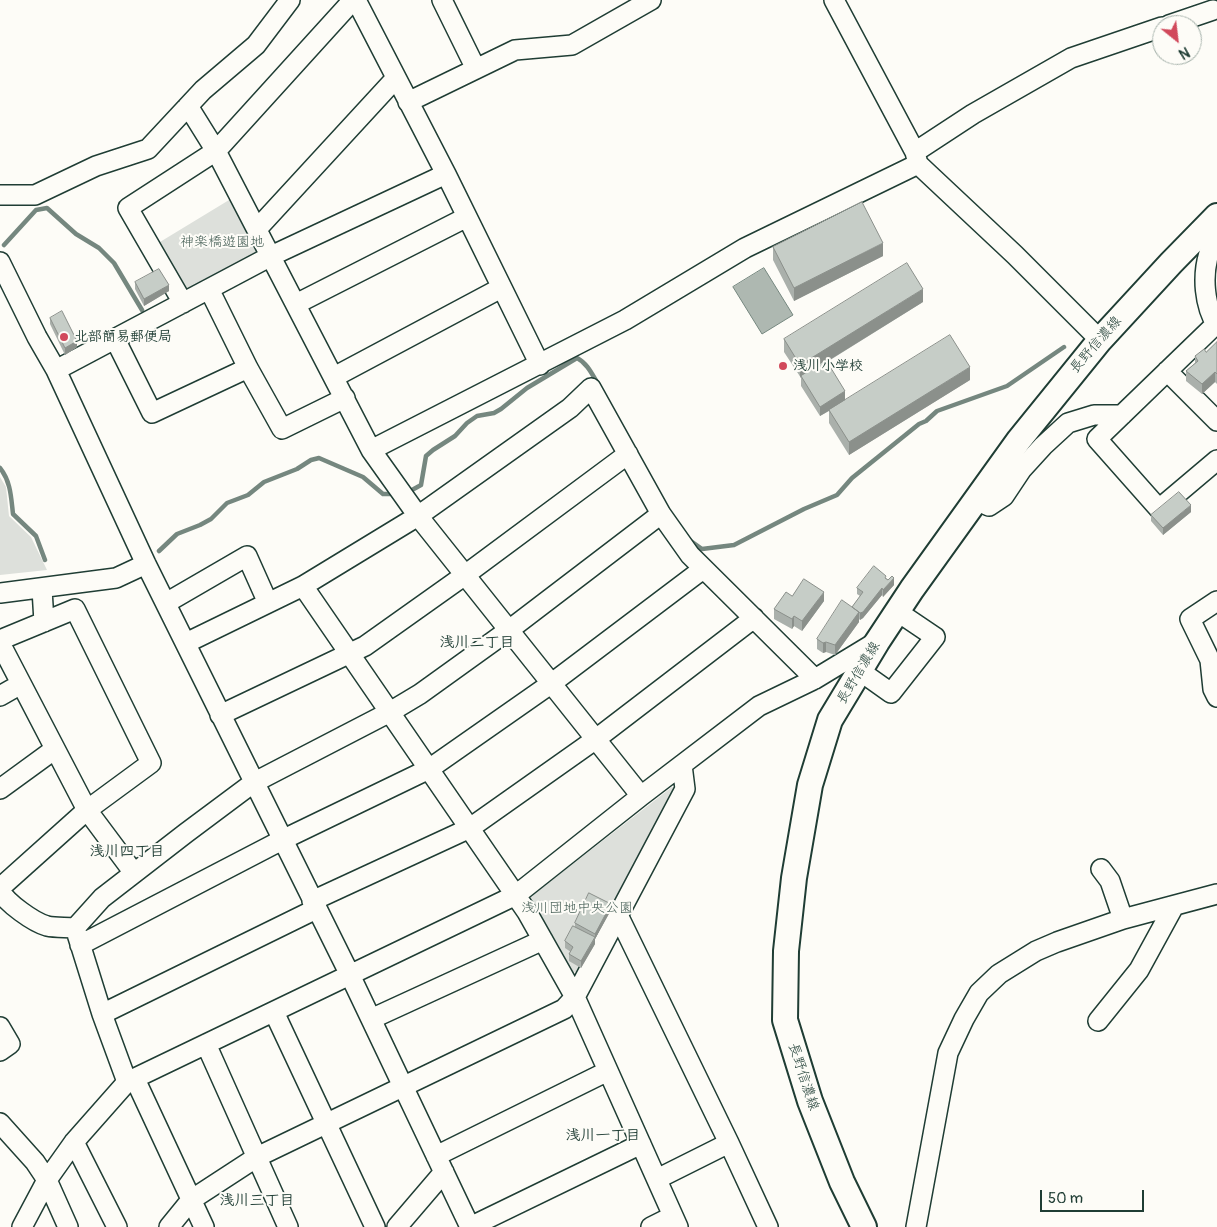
<!DOCTYPE html>
<html>
<head>
<meta charset="utf-8">
<style>
  body { margin:0 }
  #map { position:relative; width:1217px; height:1227px; overflow:hidden; background:#fdfcf7; font-family:Pangolin,sans-serif }
  canvas { display:block }
  .north { position:absolute; left:1152px; top:15px; width:50px; height:50px; box-sizing:border-box; background:#fdfcf7; border:1px solid #a4b0a9; border-radius:50%; rotate:151deg; font-size:14px; font-weight:700; line-height:20px; text-align:center; color:#1f3d34 }
  .north::after { content:''; display:block; margin:auto; width:18px; height:22px; background:#d1495b; clip-path:polygon(50% 0,100% 100%,50% 72%,0 100%) }
  .scale { position:absolute; left:1040px; top:1190px; width:104px; height:22px; box-sizing:border-box; border:2px solid #1f3d34; border-top:0; padding-left:6px; font-size:15px; line-height:18px; white-space:nowrap; color:#1f3d34; -webkit-text-stroke:4px #fdfcf7; paint-order:stroke }
</style>
</head>
<body>
<div id="map">
<canvas width="1217" height="1227"></canvas>
<div class="north">N</div>
<div class="scale">50 m</div>
</div>
<script>
const context = document.querySelector('canvas').getContext('2d');
context.lineJoin = 'round';
function paint(path, color) { context.fillStyle = color; context.fill(path, 'evenodd'); }
function strokePath(path, color, width, dash) { context.strokeStyle = color; context.lineWidth = width; context.lineCap = dash ? 'butt' : 'round'; context.setLineDash(dash || []); context.stroke(path); }
function write(font, color, halo, rows, align = 'center') {
  context.font = font + ' Pangolin,"Klee One",sans-serif'; context.lineWidth = 4; context.setLineDash([]); context.textBaseline = 'middle'; context.strokeStyle = halo; context.fillStyle = color; for (const [text, x, y, turn = 0] of rows) {
    context.save(); context.translate(x, y); context.rotate((+turn || 0) * Math.PI / 180); context.textAlign = isNaN(turn) ? turn : align; if (halo) context.strokeText(text, 0, 0); context.fillText(text, 0, 0); context.restore();
  }
}
paint(new Path2D(`
  M234 197 267 255 186 299 155 245Z
  M0 477 6 487 9 516 31 537 47 570 0 575Z
  M672 787 675 788 582 973 573 972 529 898Z`), '#dde0db');
const water = new Path2D(`
  M764 268 793 315 762 334 733 287Z`);
paint(water, '#aeb8b1');
strokePath(water, '#75877f', 1);
strokePath(new Path2D(`
  M4 245 36 210 47 208 76 234 99 248 114 263 142 310
  M0 468C11 482 11 497 13 514L36 536 45 560
  M412 490 421 485 426 456 433 450 455 436 467 423 477 416 494 413 501 409 527 388 577 358C587 363 592 374 598 384
  M688 539 702 549 734 545 804 509 837 495 852 478 919 424 926 421 937 411 1007 386 1064 347
  M159 551 177 534 200 525 211 519 227 503 248 495 264 482 297 469 311 460 319 458 363 477 383 494H395`), '#75877f', 4.5);
const minor = new Path2D(`
  M353 0 216 151 371 450 418 516 641 796
  M356 0 446 174 540 365
  M442 0 476 69
  M834 0 915 152
  M1169 25 1213 10
  M408 102 515 50 572 45 651 0
  M0 195H35L96 166 148 149 203 90 256 45 290 0
  M257 229 396 78
  M1217 240C1214 244 1210 248 1209 253 1202 276 1204 305 1217 326
  M0 262 37 337 56 370 146 564 350 975 470 1227
  M209 289 248 368 282 429 345 398
  M183 303 128 208 216 151 188 106
  M296 304 467 217
  M1216 324 1097 439 1159 509 1217 460
  M115 339 152 413 248 368
  M1100 340 1015 255 918 164 915 152 973 114 1071 58 1162 27
  M56 370 271 256 446 174
  M1167 371 1217 421
  M334 377 501 288
  M371 450 625 320 745 248 918 164
  M976 500 989 506 1004 496 1022 469 1043 446 1068 423 1094 415H1122
  M303 586 527 912 575 997 678 1227
  M42 589 44 622
  M0 593 116 578 146 564
  M1217 601 1190 619 1210 660 1213 689 1217 697
  M166 603 247 556 268 603
  M0 640 75 609 151 763 87 810 0 888
  M0 643 87 810 134 873
  M186 643 303 586 418 516 570 408 591 388 661 514 690 555 815 679
  M860 671 891 693 935 637 898 612
  M0 696 21 684
  M220 715 365 646 465 575 628 454
  M0 789 55 749
  M1101 869 1110 881 1123 919
  M0 891C7 903 33 922 47 926 56 928 66 927 75 928
  M312 901 470 828 596 739 754 618
  M618 915 729 1143 768 1227
  M75 928 102 898 186 833 253 783 390 712 420 694 509 630 661 514
  M77 934 102 1014 127 1082
  M80 945 282 840 429 769 552 683 703 569
  M274 1012 375 1227
  M102 1014 316 909
  M371 1019 543 940
  M1098 1021 1139 970 1174 906
  M0 1027 10 1044 0 1051
  M206 1044 288 1227
  M135 1079 204 1227
  M0 1123 35 1162 47 1180 68 1227
  M74 1142 117 1227
  M436 1156 608 1071
  M657 1179 729 1143
  M22 1227 47 1180 74 1142 127 1082 516 895 641 796 759 706 815 679 876 642
  M169 1227 191 1200 257 1157 564 1009 575 997 685 789 682 765
  M397 1227 444 1172
  M470 1227 641 1144
  M651 1227 673 1216
  M916 1227 948 1053 964 1019 979 993 999 974 1036 951 1057 942 1123 919 1217 894`);
const major = new Path2D(`
  M864 1227 842 1182 810 1101 785 1020 786 951 794 878 810 785 830 720 877 642 912 589 1019 440 1100 340 1171 263 1217 216`);
strokePath(minor, '#1f3d34', 22);
strokePath(major, '#1f3d34', 28);
strokePath(minor, '#fdfcf7', 19);
strokePath(major, '#fdfcf7', 24);
paint(new Path2D(`
  M773 247 883 256 794 301 773 260Z
  M135 282 169 291 144 306 135 289Z
  M923 302 827 362 845 401 970 380 849 455 829 423V411L820 416 801 386V378L784 352V339Z
  M50 318 77 347 65 355 50 324Z
  M1217 342V384L1215 382 1202 394 1186 381V371L1195 363V356L1206 352Z
  M1191 512 1163 535 1151 521V515Z
  M886 578 894 585 883 597 882 595 863 618 860 620 859 619V622L835 655 826 652 823 653 817 649V639L852 607 860 596 857 594V588Z
  M792 596 824 601 802 631 794 626 792 629 774 619V609Z
  M611 910 595 939V944L581 968 569 961V954L571 952 565 948V941L575 927V923Z`), '#aab0ab');
paint(new Path2D(`
  M883 243V256L794 301V288Z
  M169 285V291L144 306V299Z
  M923 289V302L802 377 801 376 800 378V365Z
  M77 341V347L65 355V348Z
  M970 367V380L849 455V442Z
  M1215 372V382L1202 394V384Z
  M845 391V401L820 416V407Z
  M1191 505V512L1163 535V528Z
  M894 578V585L883 597V590Z
  M882 588V595L863 618 860 620V613Z
  M824 592V601L802 631V621Z
  M859 612V622L835 655V645Z
  M794 616V626L792 629V619Z
  M826 642V652L823 653V643Z
  M611 904V910L595 939V944L581 968V961L595 938V934Z`), '#8b908b');
const building = new Path2D(`
  M862 202 883 243 794 288 773 247Z
  M907 263 923 289 800 365 784 339Z
  M159 269 169 285 144 299 135 282Z
  M62 311 77 341 65 348 50 318Z
  M950 335 970 367 849 442 829 410Z
  M1217 342V374L1215 372 1202 384 1186 371 1198 361 1195 356 1204 349 1206 352Z
  M826 360 845 391 820 407 801 376Z
  M1179 492 1191 505 1163 528 1151 515Z
  M874 566 886 576 885 578 888 580 892 576 894 578 883 590 882 588 863 612 860 613 852 607 863 592 857 588Z
  M804 579 824 592 802 621 794 616 792 619 774 609 786 592 792 596Z
  M842 600 859 612 835 645 826 642 823 643 817 639Z
  M589 893 611 904 595 934 575 923Z
  M573 926 595 937 581 961 569 954 573 947 565 941Z`);
paint(building, '#c6cdc7');
strokePath(building, '#8b908b', 1);
for (const [x, y, r, color] of [
  [64,337,5,"#d1495b"],
  [783,366,5,"#d1495b"]
]) { const dot = new Path2D(); dot.arc(x, y, r, 0, 2 * Math.PI); context.fillStyle = color; context.fill(dot); strokePath(dot, '#fdfcf7', 2); }
write('14px', '#455e55', '#fdfcf7', [
  ["神楽橋遊園地",222,242],
  ["浅川団地中央公園",577,908]
]);
write('bold 14px', '#1f3d34', '#fdfcf7', [
  ["北部簡易郵便局",74,337],
  ["浅川小学校",793,366]
], 'left');
write('14px', '#1f3d34', '#fdfcf7', [
  ["長野信濃線",1096,345,-49],
  ["長野信濃線",859,673,-59],
  ["長野信濃線",803,1077,72]
]);
write('bold 15px', '#1f3d34', '#fdfcf7', [
  ["浅川二丁目",477,643],
  ["浅川四丁目",127,852],
  ["浅川一丁目",603,1136],
  ["浅川三丁目",257,1201]
]);
</script>
</body>
</html>
